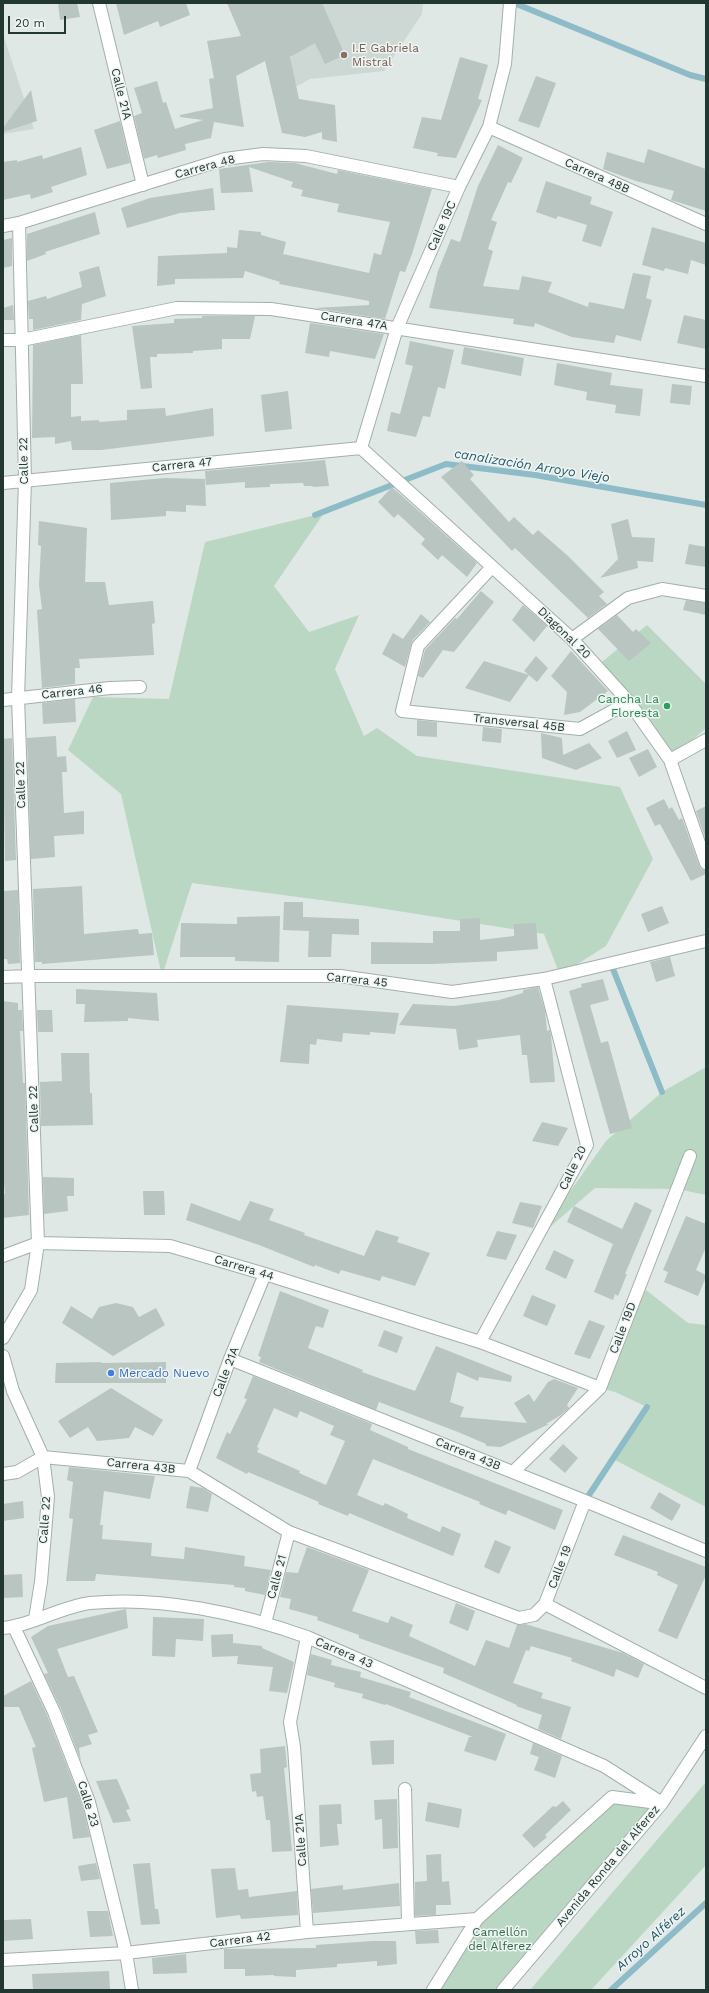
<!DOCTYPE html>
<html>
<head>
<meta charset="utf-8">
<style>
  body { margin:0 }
  #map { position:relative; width:709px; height:1993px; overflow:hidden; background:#dfe8e5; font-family:"Work Sans",sans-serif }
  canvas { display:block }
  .frame { position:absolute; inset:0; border:4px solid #223632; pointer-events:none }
  .scale { position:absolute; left:8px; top:16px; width:58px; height:18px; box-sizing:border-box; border:2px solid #223632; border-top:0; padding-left:5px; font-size:12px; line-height:14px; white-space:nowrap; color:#223632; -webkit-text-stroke:3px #eff5f3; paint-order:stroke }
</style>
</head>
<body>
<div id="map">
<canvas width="709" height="1993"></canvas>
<div class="frame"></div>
<div class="scale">20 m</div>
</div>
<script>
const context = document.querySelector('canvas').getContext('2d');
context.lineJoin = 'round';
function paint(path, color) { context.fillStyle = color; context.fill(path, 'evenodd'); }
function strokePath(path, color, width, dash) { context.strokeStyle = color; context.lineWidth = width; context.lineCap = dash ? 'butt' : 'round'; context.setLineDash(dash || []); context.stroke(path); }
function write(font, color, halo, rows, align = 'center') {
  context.font = font + ' "Work Sans",sans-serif'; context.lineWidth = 3; context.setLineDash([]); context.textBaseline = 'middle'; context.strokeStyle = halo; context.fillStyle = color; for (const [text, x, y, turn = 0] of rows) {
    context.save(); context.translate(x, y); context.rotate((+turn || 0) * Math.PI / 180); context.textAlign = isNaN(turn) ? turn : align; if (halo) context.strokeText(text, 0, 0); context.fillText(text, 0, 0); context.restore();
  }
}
paint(new Path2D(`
  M263 3H423L422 14 384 71 310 79 292 89 286 66 299 44Z
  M3 34 34 129 3 134Z`), '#cdd8d4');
paint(new Path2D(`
  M324 513 274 586 309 632 359 615 335 669 364 736 377 728 417 756 620 787 653 859 606 946 560 975 544 934 366 906 192 883 162 976 121 794 68 750 93 697 169 699 205 542Z
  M647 625 706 684V728L670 760 597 666Z
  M706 1067V1195L677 1189 595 1188 536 1239 606 1141 662 1092Z
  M646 1290 688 1323 706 1325V1507L613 1459 647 1407 615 1392 600 1388Z
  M706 1782V1865L591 1990H530Z
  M612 1797 662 1803 496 1990H433L477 1919Z`), '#bad7c4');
strokePath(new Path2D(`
  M514 3 690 75 706 79
  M315 515 446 464 535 475 706 505
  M611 964 662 1092
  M585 1501 647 1407
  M611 1990 706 1903`), '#8dbbc7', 6);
paint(new Path2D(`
  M58 3H77L80 17 60 20Z
  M116 3H186L190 15 160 27 158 21 124 35Z
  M227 3H322L345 55 325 64 315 43 290 57 299 99 335 105 337 142 322 139V132L305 137 282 133 265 61 236 76 244 127 214 122 211 138 185 144 186 150 158 158 157 155 144 159 134 116 142 113 134 88 157 81 163 103 166 102 175 129 203 120 180 117V115L213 108 209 79 214 78 207 41 241 36Z
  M460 57 488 65 478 99 482 100 456 158 437 156 438 153 413 148 422 117 441 120Z
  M536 76 556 83 539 128 518 121Z
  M31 90 37 121 3 132V128Z
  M120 121 130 163 107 169 94 130Z
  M498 145 523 158 511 183 508 182 491 220 497 222 488 249 493 251 483 286 519 290 522 276 552 282 548 292 588 307 589 302 624 309 633 273 651 276 646 298 652 300 641 341 616 335 614 343 572 337 535 323 534 327 513 324 514 319 429 308 438 271 451 239 460 242 478 186Z
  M81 147 87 175 51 187 53 192 31 199 30 194 3 200V162L17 160V162L42 155 43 159Z
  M648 149 706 169V211L671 200 674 191 636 181 603 169 607 152 644 163Z
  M268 162 295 163 337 174 338 170 432 189 412 254 405 272 400 271 385 319 315 308 369 305V301L279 284 280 282 245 271 243 278 175 279V284L157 286 158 256 227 253V247L237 248 239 230 261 232V235L286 242 283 254 369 273 374 253 381 255 390 222 337 212 339 204 301 196 303 190 291 187 293 182 249 167 253 192 221 193 219 169Z
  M546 181 592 197 590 204 613 212 601 247 582 241 587 225 558 216 556 219 536 212Z
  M213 188 215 210 180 213 127 228 121 208 150 198Z
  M95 212 100 234 45 252 46 254 27 261V234Z
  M652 227 706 243V265L691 260 688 274 665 268 664 271 642 265Z
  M12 238V266L3 268V240Z
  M99 266 106 296 82 304 81 320 33 330V319H29L28 301 46 296 47 299 82 287 79 272Z
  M13 305 14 320H3V308Z
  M684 315 706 320V349L677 343Z
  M202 316H255L250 339H222V349L193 351V353L157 354V357H150L152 388 141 389 132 326 174 323V319L202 318Z
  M310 323 384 334 375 359 330 351 329 357 305 353Z
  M81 335 83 384H71V417L81 416V421L99 420V422L127 420V410L165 408 166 416 213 408 214 436 101 450H72L71 441 55 444V437L32 438 33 345Z
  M410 341 454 350 445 389 438 387 430 417 423 416 416 437 387 431 391 412 400 414 413 366 405 364Z
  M464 347 524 358 521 376 461 364Z
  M557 363 612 373 610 385 643 389 640 416 615 413 616 405 586 400 587 392 554 385Z
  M672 384 692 386 690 405 670 403Z
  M288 391 292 429 265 432 261 395Z
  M325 460 329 486 313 487 312 486H304L303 483 270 484V487L245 488V482L206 485 205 471Z
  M462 461 474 475 470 479 509 522 514 517 533 535 538 530 567 555 604 592 599 596 607 604 588 618 515 548 512 551 441 477Z
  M165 478 205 479 206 506 186 505V512L166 511V516L111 520 110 483Z
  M392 487 477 563 467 577 442 555 438 560 421 544 425 539 398 514 394 518 378 502Z
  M628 519 632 537 655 538 653 562 637 561 638 568 600 578 618 559 611 524Z
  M39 521 87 528 85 582H105L109 605 153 601 155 623 152 624 154 655 79 659 80 668H75V684L42 688 37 610 42 609 39 585 41 546 38 545Z
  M689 544 706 547V567L685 564Z
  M481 591 494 602 454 652 443 650 423 678 418 676 425 650 455 618 457 619Z
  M686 600 706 603V615L683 610Z
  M523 605 547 626 534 642 512 620Z
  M421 614 430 622 412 641 405 667 382 654 393 633 403 639Z
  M617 615 633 632 636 629 651 643 629 661 598 629Z
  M571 651 608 691 580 712 564 715 567 692 551 676Z
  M536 656 548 668 537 682 524 671Z
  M484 661 529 675 510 702 465 688Z
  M75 699 76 722 43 724 42 703Z
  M417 720 437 722V737L417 736Z
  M483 727 502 729 501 743 482 741Z
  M627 731 636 750 617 758 608 741Z
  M541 733 562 738 563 755 589 743 602 758 576 770 542 758Z
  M56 736 57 757 66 756 67 772H62L64 813 84 811V834L54 836 55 857 31 859 27 738Z
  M12 738 16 860 5 861 3 739Z
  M648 749 657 767 639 777 629 758Z
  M664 799 669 809 672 807 679 820 682 818 699 865 701 869 706 870V874L691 881 660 824 655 826 646 808Z
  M706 806V840L696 811Z
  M82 886 84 934 138 929 139 934 152 933 154 955 42 964V962H35L33 889Z
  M18 890 20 963 8 964 7 959H3V891Z
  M284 902H303V917L359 919V935L332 934 331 957H308L309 931 283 930Z
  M662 906 669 923 648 932 641 914Z
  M280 916 279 962 235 961V957H180L181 923 237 924V917Z
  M480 918V940L514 936V924L536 923 538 949 497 952V961L433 964H371V942L433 943V931H460V919Z
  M670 957 675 976 656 982 650 962Z
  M603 979 609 1000 590 1005 601 1043 608 1041 632 1128 610 1134 569 991 582 987 581 984Z
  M538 987 545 1011 547 1031 550 1030 551 1036 555 1082 530 1083 527 1055H522L520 1035 477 1040 478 1047 459 1050 456 1029 399 1025 413 1004 454 1006 499 1000 523 993V990Z
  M76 989 157 993 159 1021 128 1018V1021L84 1022 85 1004H76Z
  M3 1001 18 1003V1010H22L23 1031H20L23 1083H25L29 1215 3 1218V1194H5L3 1172Z
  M287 1005 399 1013 395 1034 370 1032V1035L343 1033 342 1042 317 1039 316 1045 310 1044 309 1064 280 1062Z
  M37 1010H52L53 1032H38Z
  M61 1053H89L90 1093H92L93 1125 41 1126 40 1082 62 1081Z
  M542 1122 568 1128 558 1146 532 1141Z
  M43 1177 74 1178V1196H67L68 1211 44 1214Z
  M143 1191H164L165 1215H144Z
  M250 1201 274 1209 269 1220 305 1233 304 1235 364 1256 376 1230 399 1237 397 1242 430 1253 415 1286 382 1276 380 1281 341 1270 339 1274 315 1265 314 1267 259 1245 186 1220 191 1203 240 1221Z
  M520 1202 542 1206 533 1228 512 1223Z
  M635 1202 652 1210 625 1274H627L618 1296 615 1294 613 1300 594 1292 613 1244 567 1222 574 1206 622 1229Z
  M686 1216 706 1224V1247L696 1270 706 1275V1277L698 1296 664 1282 668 1272 663 1270Z
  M497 1231 517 1235 506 1260 486 1256Z
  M554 1250 574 1260 566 1279 545 1269Z
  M280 1291 329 1310 323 1328 316 1326 308 1348 363 1370 362 1372 415 1391 436 1346 512 1376 511 1382 479 1377 478 1381 457 1372 450 1402 464 1407 460 1417 527 1423 514 1403 529 1394 534 1402 548 1382 554 1379 578 1388 567 1405 569 1408 561 1415 546 1424H549L501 1447 486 1446V1444L458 1432 379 1402 376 1410 259 1362 261 1357 258 1356Z
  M532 1295 556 1305 547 1326 523 1316Z
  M116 1303 133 1307 139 1317 156 1308 165 1325 113 1356 62 1323 71 1306 92 1319 99 1307Z
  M589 1320 605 1326 590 1359 574 1354Z
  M384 1330 403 1337 397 1353 378 1346Z
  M102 1362 100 1363 166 1362V1383H55L56 1363Z
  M253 1376 372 1424 370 1430 408 1447V1449L563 1510 555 1530 508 1510 506 1515 479 1504 480 1502 373 1459 357 1495 383 1506 385 1503 408 1514 407 1518 440 1532 442 1526 461 1534 453 1556 349 1513 348 1516 318 1504 319 1502 248 1472 247 1474 216 1458 227 1432 230 1434 247 1399 244 1398ZM274 1408 297 1418 300 1411 334 1426 330 1435 345 1441 326 1485 299 1473 300 1471 257 1452 259 1448 257 1447Z
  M111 1388 163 1420 153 1436 135 1427 129 1438 97 1441 88 1427 70 1438 58 1421Z
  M563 1444 578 1458 565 1473 549 1459Z
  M69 1467 155 1476 150 1499 104 1491 100 1525H103L102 1539 152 1543 151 1556 184 1559 185 1547 245 1556 244 1566 271 1570 265 1595 245 1591V1588L234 1587V1585L150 1578 96 1574 95 1581H66L73 1519 69 1518 73 1482 67 1480Z
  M190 1486 203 1488 212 1494 208 1512 186 1508Z
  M659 1492 681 1505 672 1521 650 1508Z
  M23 1501 24 1518 3 1521V1504Z
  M623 1535 706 1567V1575L677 1639 658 1631 678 1585 657 1575 658 1572 614 1555Z
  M495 1540 511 1547 499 1574 484 1567Z
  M307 1547 369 1570 352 1611 388 1623 391 1616 413 1625 409 1636 475 1666 486 1640 509 1648 517 1625 525 1624 623 1653 644 1664 638 1678 616 1669 614 1677 571 1661 572 1658 531 1646 529 1651 526 1650 513 1683 543 1693 541 1698 571 1707 561 1739 538 1729 542 1715 516 1706 517 1705 443 1673 444 1668 359 1638V1635L317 1620 318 1617 289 1609 291 1599 280 1597 286 1572 298 1573Z
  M22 1574 23 1597 3 1598V1575Z
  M456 1603 475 1611 468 1631 449 1623Z
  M126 1609 128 1628 57 1649 68 1677 74 1676 98 1732 88 1735 92 1744 79 1748 81 1761 61 1709 44 1674 48 1673 31 1637 48 1626Z
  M153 1617 204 1619 203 1641 176 1639 175 1657 152 1656Z
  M233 1634V1643L262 1646V1648L294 1662 287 1693 269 1691 273 1667 237 1664 238 1656 212 1657 211 1635Z
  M311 1654 332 1660 331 1665 361 1672 360 1677 411 1692 409 1697 506 1734 496 1761 464 1751 469 1737H473L386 1704 385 1705 362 1698 363 1694 334 1687 335 1683 307 1675Z
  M31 1681 47 1715 82 1804 90 1837 73 1839 67 1797 44 1802 32 1748 36 1747 19 1707H3V1696Z
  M394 1740V1764L372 1765 370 1741Z
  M533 1743 562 1756 555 1778 534 1770 539 1757 530 1754Z
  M285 1746 287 1767 284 1768 292 1851 272 1852 270 1820H266L263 1796 257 1797 256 1791 252 1792 250 1774 261 1773 260 1749Z
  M117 1779 130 1809 126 1810 131 1821 113 1823 96 1781Z
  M397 1799 398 1848 383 1849 382 1819 375 1820 374 1800Z
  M563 1801 571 1810 545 1835 547 1837 534 1848 522 1835 553 1806 556 1807Z
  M428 1802 462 1809 459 1828 425 1821Z
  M341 1804 342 1824H337L339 1845 320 1847 319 1805Z
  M441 1854 442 1882 449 1881 451 1905H436V1915L415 1916V1882L427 1881 426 1855Z
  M96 1863 100 1879 81 1881 78 1866Z
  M150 1863 155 1909H158L160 1924 141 1925 133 1864Z
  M235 1868 238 1890 248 1889 249 1897 297 1891 298 1915 241 1919 240 1915 216 1918 211 1869Z
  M399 1883 400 1906 313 1913 311 1889 343 1885V1890Z
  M87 1911H108L113 1936 90 1937Z
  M31 1919 33 1939 3 1941V1920Z
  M438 1930 439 1943 416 1944 415 1931Z
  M372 1941H396L397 1964 377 1966V1961L337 1964V1967L296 1970V1977L274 1976V1975L245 1976V1969H224V1949L316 1948V1945Z
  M186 1954 187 1973 153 1974 152 1958Z
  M109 1971 110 1990H33L32 1974Z`), '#b8c5c1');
const minor = new Path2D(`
  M99 3 143 185
  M489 127 706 224
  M3 226 19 223 225 159 263 154 306 156 459 187
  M3 340H22L177 308 271 309 706 376
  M361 448 572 639 629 702 670 760 706 863
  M361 448 397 328 459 187 489 127 505 64 510 3
  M3 483 361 448
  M492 567 418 646 402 711 580 729 629 702
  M572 639 628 598 662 589 706 596
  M3 700 110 688 140 687
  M670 760 706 740
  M3 977 29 976H340L452 992 544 979 706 941
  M3 1256 38 1243 170 1246 265 1274 480 1342 600 1388
  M3 1338 31 1290 38 1243 18 698 25 480 19 223
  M480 1342 587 1145 544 979
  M3 1356 13 1391 43 1457 48 1497 41 1582 35 1619
  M230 1359 585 1501 706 1551
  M189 1471 230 1359 265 1274
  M513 1472 600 1388 690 1156
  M3 1474 17 1472 43 1457 189 1471 289 1532 519 1618 534 1615 545 1604 585 1501
  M545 1604 706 1688
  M265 1623 289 1532
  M14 1627 54 1712 89 1802 126 1953 132 1990
  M3 1628C33 1625 60 1607 90 1603 161 1596 240 1613 307 1637L604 1766 662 1803
  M307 1637 290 1722 294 1747 307 1932
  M405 1789 408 1923
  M3 1960 126 1953 307 1932 477 1919
  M433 1990 477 1919 612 1797 658 1803
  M503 1990 662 1803 706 1736`);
strokePath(minor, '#a3afac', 14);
strokePath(minor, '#fff', 12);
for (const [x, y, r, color] of [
  [344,55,4,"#8d6e63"],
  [667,706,4,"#2e9e5b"],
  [111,1373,4,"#3f7fe0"]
]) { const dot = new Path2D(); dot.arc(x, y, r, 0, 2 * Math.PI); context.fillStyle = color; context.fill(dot); strokePath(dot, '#eff5f3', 1.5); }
write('12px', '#785e54', '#eff5f3', [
  ["I.E Gabriela",352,48],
  ["Mistral",352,62]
], 'left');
write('12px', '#223632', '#eff5f3', [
  ["Calle 21A",121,94,76],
  ["Carrera 48",205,167,-15],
  ["Carrera 48B",597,176,24],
  ["Calle 19C",442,226,-66],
  ["Carrera 47A",354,321,9],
  ["Calle 22",24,461,-91],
  ["Carrera 47",182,465,-6],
  ["Diagonal 20",564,633,44],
  ["Carrera 46",72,692,-6],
  ["Transversal 45B",519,723,6],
  ["Calle 22",21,785,-92],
  ["Carrera 45",357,980,6],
  ["Calle 22",34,1109,-92],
  ["Calle 20",573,1168,-64],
  ["Carrera 44",244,1268,17],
  ["Calle 19D",623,1328,-69],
  ["Calle 21A",226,1372,-69],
  ["Carrera 43B",468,1454,22],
  ["Carrera 43B",141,1466,6],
  ["Calle 22",45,1520,-86],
  ["Calle 19",560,1567,-69],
  ["Calle 21",277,1577,-75],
  ["Carrera 43",344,1653,23],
  ["Calle 23",88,1804,73],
  ["Calle 21A",301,1840,-94],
  ["Avenida Ronda del Alferez",608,1866,-50],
  ["Carrera 42",240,1940,-7]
]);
write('12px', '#27864d', '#eff5f3', [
  ["Cancha La",659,699],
  ["Floresta",659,713]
], 'right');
write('12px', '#366cbe', '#eff5f3', [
  ["Mercado Nuevo",119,1373]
], 'left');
write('12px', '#31684a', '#eff5f3', [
  ["Camellón",500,1932],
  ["del Alferez",500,1946]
]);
write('italic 13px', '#245a6a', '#eff5f3', [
  ["canalización Arroyo Viejo",532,466,9],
  ["Arroyo Alférez",651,1939,-42]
]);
</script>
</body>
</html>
